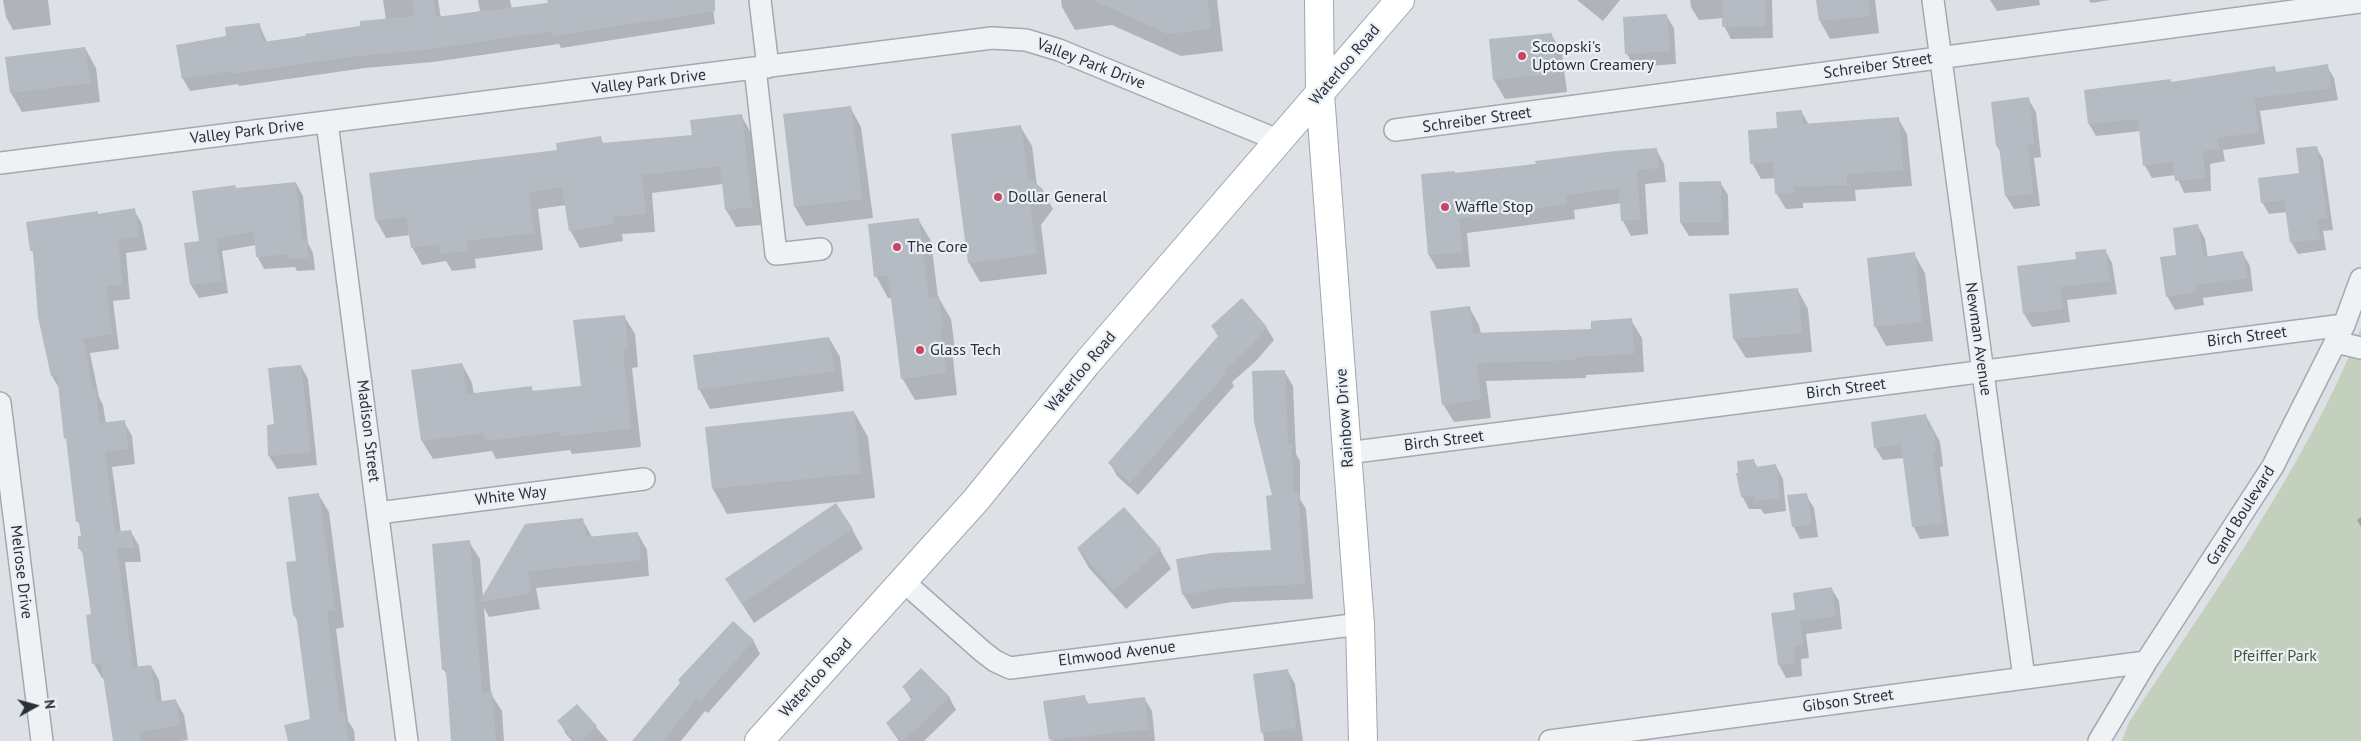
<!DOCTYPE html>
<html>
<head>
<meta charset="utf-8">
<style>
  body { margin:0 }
  #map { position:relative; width:2361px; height:741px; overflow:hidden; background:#dde1e6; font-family:"PT Sans",sans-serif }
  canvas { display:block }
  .north { position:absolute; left:10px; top:681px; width:50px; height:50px; -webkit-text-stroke:4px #ecf0f4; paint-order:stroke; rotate:83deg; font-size:14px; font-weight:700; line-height:20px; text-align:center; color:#27313c }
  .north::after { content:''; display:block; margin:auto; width:18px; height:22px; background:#27313c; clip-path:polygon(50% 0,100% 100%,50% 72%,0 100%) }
</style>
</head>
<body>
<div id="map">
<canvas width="2361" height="741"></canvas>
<div class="north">N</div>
</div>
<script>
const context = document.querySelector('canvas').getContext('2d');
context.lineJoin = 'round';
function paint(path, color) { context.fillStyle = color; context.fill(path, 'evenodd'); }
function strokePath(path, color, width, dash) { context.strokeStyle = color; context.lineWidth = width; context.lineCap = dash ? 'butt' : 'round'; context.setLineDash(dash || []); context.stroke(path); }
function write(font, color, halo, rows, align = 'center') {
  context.font = font + ' "PT Sans",sans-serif'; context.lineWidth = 4.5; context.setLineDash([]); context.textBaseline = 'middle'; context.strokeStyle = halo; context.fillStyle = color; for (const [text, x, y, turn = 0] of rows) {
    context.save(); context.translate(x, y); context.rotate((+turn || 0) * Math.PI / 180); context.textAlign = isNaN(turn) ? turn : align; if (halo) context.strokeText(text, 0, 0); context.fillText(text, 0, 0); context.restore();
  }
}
paint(new Path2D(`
  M2361 328V741H2122L2129 722C2212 595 2304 470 2361 328Z`), '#c4d0be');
paint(new Path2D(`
  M3 0H48L51 25 13 30 6 17Z
  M383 0H438L441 18 480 11 478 0H510L512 9 563 0H712L715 24 561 48 559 44 433 62 365 68 239 86 238 84 190 91 183 79 228 37 259 24 267 42 362 27 386 20Z
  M1061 0H1217L1223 51 1181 56 1112 25 1075 30 1062 7Z
  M1577 0H1620L1603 21Z
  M1690 0H1772L1773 38 1731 39 1724 26 1723 18 1699 20 1691 7Z
  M1818 0H1875L1879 33 1830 39 1820 21Z
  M1990 0H2039L2040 5 1997 11Z
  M2089 0H2110L2091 3Z
  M1666 15 1674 28 1676 64 1634 67 1627 54Z
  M1551 34 1562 53 1567 92 1505 99 1494 80Z
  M85 48 96 68 100 102 22 112 11 93Z
  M2327 66 2334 78 2338 100 2260 111 2265 144 2223 150 2225 161 2210 164 2211 191 2184 193 2176 175 2152 178 2145 166 2140 131 2096 136 2089 124 2170 80 2172 83 2274 68 2277 73Z
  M2028 99 2036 112 2041 157 2034 158 2040 206 2014 209 2006 196 2001 153 1997 146Z
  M850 107 861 127 873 218 806 226 795 207Z
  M1801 111 1809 125 1898 118 1907 134 1912 186 1855 190 1856 201 1803 203V208L1786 209 1776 193V178L1761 179 1752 163 1778 129Z
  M741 115 751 133 761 225 736 227 726 210 723 184 652 193 655 232 622 234 623 241 580 248 570 230 566 205 538 209 543 250 475 259 476 268 452 271 446 261 422 265 412 247 410 235 386 238 376 220 370 174 558 151 600 138 604 144 693 137Z
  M1020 126 1032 146 1037 186 1042 189 1053 209 1041 225 1047 274 980 282 969 263Z
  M2316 147 2323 159 2333 230 2323 231 2326 250 2298 254 2291 242 2287 212 2269 214 2262 202 2301 174Z
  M1656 149 1664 164 1666 182 1645 184 1648 234 1631 236 1623 221 1622 203 1574 210 1575 219 1467 233 1470 267 1437 269 1429 255 1456 174Z
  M1720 182 1728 195 1729 235 1689 236 1681 223 1680 183Z
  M296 183 303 196 308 243 313 253 315 270 297 271 295 267 264 269 257 256 256 245 222 251 228 293 199 298 191 285 186 244 201 242 236 189Z
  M134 210 142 224 147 250 126 253 130 299 113 301 119 349 90 353 99 397 103 405 106 424 124 422 132 436 135 464 112 467 121 533 131 532 139 546 141 562H125L138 668 151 666 159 680 162 703 176 701 184 715 188 740 180 741H114L104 678H102L94 664 87 616 93 615 85 558 80 549 82 537 81 527 78 522 60 390 52 376 34 256 32 250 97 212 99 216Z
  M918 219 931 241 938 297 951 319 955 349H952L957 395 915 400 902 378 892 298H888L876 276Z
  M2198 226 2205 239 2208 258 2242 252 2250 266 2253 291 2203 298 2204 305 2175 310 2167 296 2178 256Z
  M2105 250 2112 263 2117 294 2067 300 2070 322 2032 327 2024 314 2018 268 2078 260Z
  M1914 254 1925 273 1933 341 1886 346 1875 326Z
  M1797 289 1808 309 1812 352 1746 358 1734 339 1730 295Z
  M1469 307 1479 325 1481 334 1592 330 1631 320 1642 338 1644 372 1586 375V378L1486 381 1491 418 1454 422 1443 404Z
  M624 316 635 334 638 367 632 368 641 447 572 454 570 450 496 459 492 451 433 459 422 441 413 371 462 364 472 383 474 394 531 387 534 392 582 387Z
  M1212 326 1266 327 1274 340 1256 361 1232 382 1234 386 1138 495 1117 476 1110 463 1219 338Z
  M829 338 840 357 844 391 710 409 699 389Z
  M301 366 308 379 317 465 277 469 269 456 276 425Z
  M1284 371 1293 386 1296 454 1300 461V499L1306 509 1313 599 1232 602 1192 609 1183 594 1272 552 1273 496Z
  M854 412 868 437 875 498 727 514 713 489Z
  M1926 416 1940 442 1943 466 1940 467 1949 536 1920 539 1913 526 1904 458 1883 460 1875 447Z
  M1753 460 1758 468 1776 466 1783 479 1786 511 1764 514 1761 509H1749L1742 496Z
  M318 494 329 512 344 627 336 629 348 721 354 730 355 741H289L312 720 298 622 294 615 297 562Z
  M1806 495 1814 508 1818 537 1800 539 1793 526Z
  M2361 517V527L2357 520Z
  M582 519 592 537 638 534 647 550 649 576 536 588 540 609 489 617 484 608 491 694 502 711 504 741H453L448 677 444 670 469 542 480 559 483 597Z
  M852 529 863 549 754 623 726 579Z
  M1078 549 1160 550 1171 569 1126 609 1089 568Z
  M1831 588 1839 601 1842 629 1806 634 1809 658 1801 659 1802 676 1786 678 1779 665 1797 611Z
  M753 640 760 654 708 713 705 711 681 741H634Z
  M1288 671 1295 684 1303 741H1264L1255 675Z
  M904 688 949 697 956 710 924 741H899L887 724 912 701Z
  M1084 696 1089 705 1144 698 1152 711 1155 741H1051Z
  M577 705 608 741H572L566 734 559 721Z`), '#0003');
paint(new Path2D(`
  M412 0H433L436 17 548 3 547 0H715V11L553 36 552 31 425 50 357 56 231 74 230 71 182 79 176 45 226 36 225 27 260 23 262 42 306 36 305 34 360 26V21L415 16Z
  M1093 0H1207L1211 29 1168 34Z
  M1722 0H1766V26L1722 27Z
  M1816 0H1868L1870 16 1819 21Z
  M1667 14 1670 51 1625 54 1623 17Z
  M1552 33 1556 73 1493 80 1489 39Z
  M85 47 90 83 10 93 5 57Z
  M2328 64 2331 88 2254 98 2259 132 2217 138 2219 149 2203 151 2205 178 2175 181 2173 162 2143 166 2138 119 2088 124 2084 90 2171 79V82L2275 66 2276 72Z
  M2029 97 2034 144 2028 145 2033 194 2005 196 1999 146H1996L1991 102Z
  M851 106 862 199 794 207 783 114Z
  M1802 110V124L1899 117 1903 170 1847 174V185L1794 187 1795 192 1775 194 1773 162 1750 164 1748 130 1777 128 1776 112Z
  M742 114 752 207 725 210 720 166 642 175 646 214 613 217 614 224 569 231 562 187 529 192 534 233 466 241 467 251 440 254 439 244 411 248 406 217 375 220 369 173 557 150 556 143 601 136 602 143 692 135 690 120Z
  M1021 125 1028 177 1043 189 1030 205 1037 254 968 263 951 134Z
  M2317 146 2327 218 2317 219 2320 239 2290 243 2284 200 2261 203 2258 178 2299 173 2296 148Z
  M1657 148 1659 168 1637 170 1640 220 1621 221 1619 188 1566 195 1567 204 1459 219 1462 252 1428 255 1421 174 1455 171V173L1536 164 1535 161 1615 151Z
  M1721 181 1722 222 1680 223 1679 182Z
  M296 182 302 239H307L308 257 289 259V254L256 257 254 231 216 239 222 281 190 285 184 243 199 241 192 191 235 185 236 188Z
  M135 208 139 236 118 239 122 285 106 286 112 334 83 338 93 389H96L99 423 125 420 128 449 105 452 115 532 131 530 134 548H117L133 667 151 665 157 702 176 699 180 725 140 732 141 741H113L101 663 92 664 86 615 91 614 82 549H78V536H81L79 522H76L66 438 64 439 57 375 51 376 38 317 33 251H30L26 222 98 211V214Z
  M919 218 929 298 939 296 943 327 940 328 946 373 901 379 888 275 874 277 868 224Z
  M2198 224 2204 257 2243 251 2247 278 2196 285 2197 292 2166 297 2160 257 2176 255 2173 228Z
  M2106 249 2110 281 2060 287 2063 309 2023 314 2017 266 2076 259 2075 252Z
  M1915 252 1922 322 1874 327 1867 258Z
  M1798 288 1802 333 1733 339 1729 294Z
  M1242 298 1267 327 1249 348 1221 373 1227 372 1130 483 1108 463 1219 335 1211 326Z
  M1470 306 1473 333 1591 329V321L1632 318 1634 354 1576 357V360L1477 363 1481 399 1442 405 1430 311Z
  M625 315 628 349 623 350 631 429 560 436V432L485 441 484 433 421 441 411 370 462 363 467 394 532 386V391L581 386 573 320Z
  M829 337 834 371 698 390 693 355Z
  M301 365 311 452 268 456 267 425 274 424 268 368Z
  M1285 370 1288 444H1292L1293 493H1298L1305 584 1223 588 1182 595 1176 559 1212 553 1271 550 1266 496 1272 495 1254 422 1252 371Z
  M854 411 861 473 712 489 705 427Z
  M1926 414 1928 428H1933L1936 453 1933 454 1943 523 1912 527 1901 444 1874 448 1871 422Z
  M1754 459 1756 467 1776 464 1780 498 1755 501V496L1741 497 1736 473H1738L1737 461Z
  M319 493 335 610 327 611 340 712 344 711 349 741H288L284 725 310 719 296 615H293L286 562 296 561 288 497Z
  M1807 493 1812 524 1792 527 1787 495Z
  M836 503 853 529 742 604 725 579Z
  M1124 507 1161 549 1114 591 1077 548Z
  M583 518 586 537 638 532 641 560 528 571 531 593 479 602 525 524Z
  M470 540 482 693 492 692 496 741H451L446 670H442L432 544Z
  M1832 587 1835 616 1800 621 1803 645 1794 646 1795 663 1778 665 1771 613 1795 610 1793 593Z
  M733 621 754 640 700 701 697 698 663 741H632L680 683 678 680Z
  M921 668 950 697 919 727 901 741 886 723 913 698 902 687Z
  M1288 669 1296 728 1261 733 1253 674Z
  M1085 695 1086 704 1145 697 1149 729 1049 740 1043 701Z
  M577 704 597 726 581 741H575L557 721Z`), '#b4bbc3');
const minor = new Path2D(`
  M760 0 768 67
  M1933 0 2024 678
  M755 68 776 254 821 249
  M327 122 407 741
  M1395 130 2361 2
  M0 163 992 38 1026 40 1059 50 1280 141
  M2336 342 2361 348
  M0 403 42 741
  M1347 453 2344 325
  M378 513 644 479
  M904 582 982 651 995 661 1010 668 1360 624
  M1550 741 2146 662
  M2099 741 2146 662 2273 466 2344 325 2361 279`);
const major = new Path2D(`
  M1319 0 1320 94 1360 624 1363 741
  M759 741 976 500 1087 363 1400 0`);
strokePath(minor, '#a3a9b0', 24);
strokePath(major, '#9da7b2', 30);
strokePath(minor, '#eff2f5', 21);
strokePath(major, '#fff', 28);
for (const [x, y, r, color] of [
  [1522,56,5,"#c94565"],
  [998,197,5,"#c94565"],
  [1445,207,5,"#c94565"],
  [897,247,5,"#c94565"],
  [920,350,5,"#c94565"]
]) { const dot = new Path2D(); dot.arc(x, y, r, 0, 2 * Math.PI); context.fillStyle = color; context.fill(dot); strokePath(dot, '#ecf0f4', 2); }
write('16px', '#27313c', '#ecf0f4', [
  ["Scoopski's",1532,47],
  ["Uptown Creamery",1532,65],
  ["Dollar General",1008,197],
  ["Waffle Stop",1455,207],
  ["The Core",907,247],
  ["Glass Tech",930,350]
], 'left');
write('16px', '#27313c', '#ecf0f4', [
  ["Valley Park Drive",1091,64,21],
  ["Waterloo Road",1345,65,-50],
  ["Schreiber Street",1878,66,-8],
  ["Valley Park Drive",649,82,-7],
  ["Schreiber Street",1477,120,-8],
  ["Valley Park Drive",247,132,-7],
  ["Birch Street",2247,337,-7],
  ["Newman Avenue",1978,339,82],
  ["Waterloo Road",1081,372,-50],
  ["Birch Street",1846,389,-7],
  ["Rainbow Drive",1345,418,-94],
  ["Madison Street",368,431,83],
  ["Birch Street",1444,441,-7],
  ["White Way",511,496,-7],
  ["Grand Boulevard",2241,516,-58],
  ["Melrose Drive",21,572,83],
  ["Elmwood Avenue",1117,654,-7],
  ["Waterloo Road",816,678,-48],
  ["Gibson Street",1848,701,-8]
]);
write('16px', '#3f5735', '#ecf0f4', [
  ["Pfeiffer Park",2275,656]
]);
</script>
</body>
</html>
